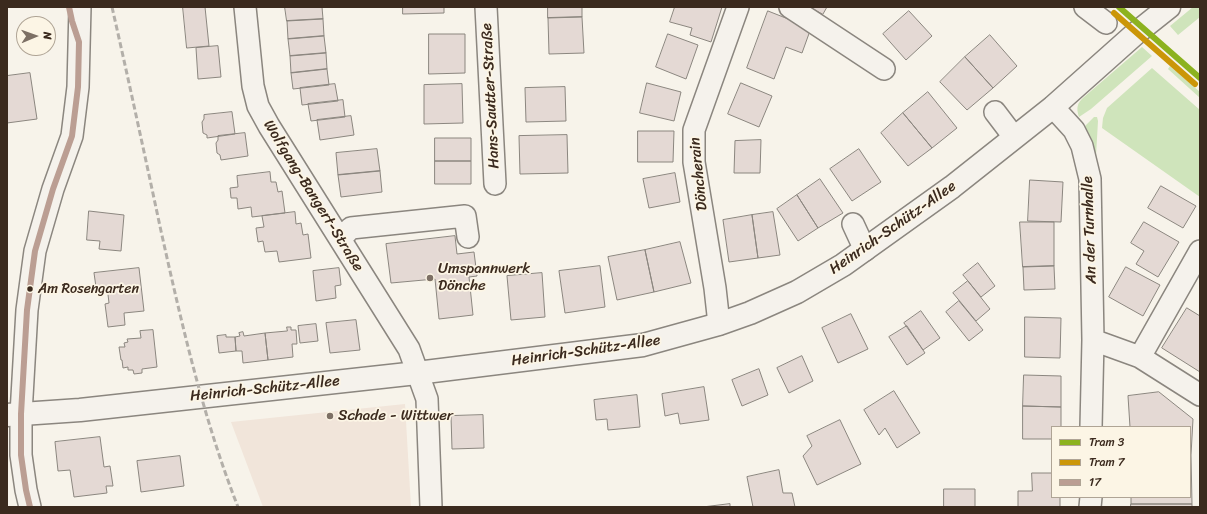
<!DOCTYPE html>
<html>
<head>
<meta charset="utf-8">
<style>
  body { margin:0 }
  #map { position:relative; width:1207px; height:514px; overflow:hidden; background:#f7f3ea; font-family:Sriracha,sans-serif }
  canvas { display:block }
  .frame { position:absolute; inset:0; border:8px solid #3b2a1e; pointer-events:none }
  .legend { position:absolute; left:1051px; top:426px; width:140px; height:72px; box-sizing:border-box; background:#fcf5e5; border:1px solid #afa495; margin:0; padding:5px 7px; list-style:none; font-size:12px; color:#3b2a1e }
  .legend li { display:flex; align-items:center; gap:8px; height:20px }
  .legend b { width:20px; border:1px solid #afa495 }
  .north { position:absolute; left:16px; top:16px; width:40px; height:40px; box-sizing:border-box; background:#fcf5e5; border:1px solid #afa495; border-radius:50%; rotate:88deg; font-size:11px; font-weight:700; line-height:16px; text-align:center; color:#3b2a1e }
  .north::after { content:''; display:block; margin:auto; width:14px; height:18px; background:#7d7065; clip-path:polygon(50% 0,100% 100%,50% 72%,0 100%) }
</style>
</head>
<body>
<div id="map">
<canvas width="1207" height="514"></canvas>
<div class="frame"></div>
<ul class="legend">
<li><b style="height:5px;background:#8cb21f"></b>Tram 3</li>
<li><b style="height:5px;background:#cb9608"></b>Tram 7</li>
<li><b style="height:5px;background:#bb9e93"></b>17</li>
</ul>
<div class="north">N</div>
</div>
<script>
const context = document.querySelector('canvas').getContext('2d');
context.lineJoin = 'round';
function paint(path, color) { context.fillStyle = color; context.fill(path, 'evenodd'); }
function strokePath(path, color, width, dash) { context.strokeStyle = color; context.lineWidth = width; context.lineCap = dash ? 'butt' : 'round'; context.setLineDash(dash || []); context.stroke(path); }
function write(font, color, halo, rows, align = 'center') {
  context.font = font + ' Sriracha,sans-serif'; context.lineWidth = 3.5; context.setLineDash([]); context.textBaseline = 'middle'; context.strokeStyle = halo; context.fillStyle = color; for (const [text, x, y, turn = 0] of rows) {
    context.save(); context.translate(x, y); context.rotate((+turn || 0) * Math.PI / 180); context.textAlign = isNaN(turn) ? turn : align; if (halo) context.strokeText(text, 0, 0); context.fillText(text, 0, 0); context.restore();
  }
}
paint(new Path2D(`
  M405 404 411 507H263L231 422Z`), '#f1e5da');
paint(new Path2D(`
  M1193 7H1200V17L1178 35 1170 26Z
  M1142 47 1152 56 1091 109 1079 117C1076 108 1077 103 1084 97Z
  M1170 66 1200 92V98L1168 69Z
  M1152 68 1200 110V197L1102 128 1103 118 1107 108Z
  M1094 117H1097L1098 121 1096 156H1093L1090 140 1085 126Z`), '#cfe4bb');
const building = new Path2D(`
  M183 7H205L209 46 187 48Z
  M285 7H322L323 19 287 21Z
  M403 7H444V13L403 14Z
  M548 7H582V17L548 18Z
  M675 7H722L711 42 690 35 692 28 670 22Z
  M810 7H827L823 14Z
  M768 11 811 28 802 53 786 47 774 79 747 68Z
  M909 11 932 36 906 60 883 34Z
  M582 17 584 53 549 54 548 18Z
  M323 19 324 36 288 39 287 21Z
  M429 34H465V73L429 74Z
  M668 34 698 45 686 79 656 67Z
  M990 35 1017 66 993 88 965 57Z
  M324 36 326 53 290 56 288 39Z
  M218 46 221 77 198 79 196 48Z
  M326 53 327 69 291 73 290 56Z
  M965 57 993 88 967 110 940 82Z
  M327 69 329 85 293 89 291 73Z
  M30 73 37 119 7 123V76Z
  M647 83 681 92 674 121 640 113Z
  M741 83 772 96 759 127 728 114Z
  M335 84 338 101 302 105 300 88Z
  M462 84 463 123 424 124V85Z
  M565 87 566 121 526 122 525 88Z
  M928 92 957 128 932 148 903 113Z
  M343 100 345 117 311 121 308 104Z
  M232 112 235 134 207 138V135L203 133 202 122 204 119V115Z
  M903 113 932 148 908 166 881 133Z
  M351 116 354 135 320 140 317 120Z
  M638 131H674L673 162H638Z
  M245 133 248 156 221 160 220 155 217 153 216 143 218 140V136Z
  M567 135 568 173 520 174 519 136Z
  M435 138H471V161H435Z
  M761 140 760 173H734L735 141Z
  M377 149 380 171 338 175 336 153Z
  M859 149 881 182 852 201 830 169Z
  M435 161H471V184H435Z
  M380 171 382 192 341 197 338 175Z
  M270 172 271 182H276L278 192 282 191 285 213 252 217 251 207 238 209 237 198H231L230 188 238 187 237 176Z
  M675 173 680 202 649 208 643 179Z
  M820 179 843 213 818 228 797 195Z
  M1030 180 1063 182 1061 222 1028 221Z
  M1161 186 1196 206 1183 228 1148 208Z
  M797 195 818 228 798 241 777 209Z
  M89 211 124 215 121 251 99 249 100 241 87 240Z
  M295 212 296 224 301 223 303 235 308 234 311 258 279 262 277 251 265 252 263 241 258 242 256 228 264 227 262 216Z
  M773 212 780 255 758 258 752 215Z
  M752 215 758 258 729 262 723 220Z
  M1020 222H1054V266L1023 267Z
  M1144 222 1179 242 1158 277 1136 264 1144 251 1131 243Z
  M455 236 457 254 474 252 477 276 469 277 473 315 439 319 435 279 391 283 386 244Z
  M680 242 691 283 654 292 645 250Z
  M645 250 654 292 617 300 608 257Z
  M978 263 995 286 981 297 963 275Z
  M600 266 605 307 565 313 559 271Z
  M1054 266 1055 289 1024 290 1023 267Z
  M1126 267 1160 285 1143 316 1109 297Z
  M139 268 144 311 124 313 125 325 108 327 105 304 109 303 107 286 96 287 94 273Z
  M339 268 341 285 335 286 336 298 316 301 313 271Z
  M542 273 545 317 511 320 507 276Z
  M968 281 990 309 976 321 953 293Z
  M959 301 983 330 969 341 946 312Z
  M1187 308 1200 316V372L1162 348Z
  M921 311 940 338 923 350 904 323Z
  M851 314 868 349 838 363 822 328Z
  M1025 317 1061 318 1060 358 1025 357Z
  M356 320 360 350 330 353 326 323Z
  M316 324 318 341 300 343 298 326Z
  M907 326 925 353 907 365 889 337Z
  M287 327H291V330H296L297 344H292L293 357 268 360 265 333 287 331Z
  M153 330 157 367 142 369V373L134 374 133 370H128V367L123 368 122 360H121L119 347H125L124 343 128 342 127 339 141 338 140 331Z
  M243 332 244 336 265 333 268 360 243 363 242 351H236L235 337 240 336 239 333Z
  M226 335V337H235L236 351 219 353 217 336Z
  M802 356 813 381 789 393 777 368Z
  M759 369 768 395 742 406 732 380Z
  M1024 375 1061 376V407L1023 406Z
  M704 387 709 420 680 424 678 413 665 416 662 394Z
  M894 391 920 433 897 448 885 428 879 435 864 410Z
  M1159 392 1193 419 1191 455H1190V427H1130L1128 396Z
  M637 395 640 427 608 430 607 419 596 420 594 400Z
  M1023 406 1061 407V427H1052V439H1023Z
  M483 415 484 448 452 449 451 416Z
  M840 420 861 464 817 485 803 456 812 446 807 436Z
  M100 437 104 467 110 466 113 486H106L107 493 74 497 70 470 58 471 55 442Z
  M1190 455H1191L1192 504H1131V497H1190Z
  M180 456 184 486 141 492 137 461Z
  M779 470 783 493H792L795 507H753L747 477Z
  M1032 473H1052V497H1060V507H1018V491H1032Z
  M944 489H975V507H944Z
  M730 504V507H703Z
  M1131 504H1192V507H1131Z`);
paint(building, '#e4d9d4');
strokePath(building, '#8b867f', 1);
const minor = new Path2D(`
  M245 7 253 86 258 106 269 126 409 349 427 399 431 507
  M486 7 495 184
  M790 7 884 69
  M1085 7 1106 23
  M1053 107 1074 130 1082 146 1090 179 1093 340 1091 427
  M995 112 1014 137
  M853 224 865 250
  M340 239 351 228 465 216 468 237
  M719 324 715 288 694 162V130L738 7
  M1093 340 1140 357 1200 395
  M1140 357 1200 251
  M30 507 26 490 21 455V414L27 310 35 251 53 189 72 136 78 87 80 7
  M1090 507 1091 497`);
const major = new Path2D(`
  M7 415 80 410 417 373 643 345 719 324 750 313 797 292 843 265 952 187 1053 107 1135 34 1169 7`);
strokePath(minor, '#8b867f', 24);
strokePath(major, '#8b867f', 25);
strokePath(minor, '#f5f2ec', 21);
strokePath(major, '#f5f2ec', 22);
strokePath(new Path2D(`
  M112 7C129 82 145 156 161 231 182 325 203 418 238 507`), '#b3afa9', 3, [6, 3]);
strokePath(new Path2D(`
  M30 507 26 490 21 455V414L27 310 35 251 53 189 72 136 78 87 79 42 72 21 69 7`), '#bb9e93', 6);
strokePath(new Path2D(`
  M1119 7 1200 78`), '#8cb21f', 6);
strokePath(new Path2D(`
  M1114 13 1195 84`), '#cb9608', 6);
for (const [x, y, r, color] of [
  [430,278,4,"#7d7065"],
  [30,289,3.5,"#3b2a1e"],
  [330,416,4,"#7d7065"]
]) { const dot = new Path2D(); dot.arc(x, y, r, 0, 2 * Math.PI); context.fillStyle = color; context.fill(dot); strokePath(dot, '#fcf5e5', 1.5); }
write('14px', '#3b2a1e', '#fcf5e5', [
  ["Am Rosengarten",38,289]
], 'left');
write('15px', '#3b2a1e', '#fcf5e5', [
  ["Hans-Sautter-Straße",491,96,-93],
  ["Döncherain",699,174,-96],
  ["Wolfgang-Bangert-Straße",313,196,58],
  ["Heinrich-Schütz-Allee",893,228,-35],
  ["An der Turnhalle",1090,230,-92],
  ["Heinrich-Schütz-Allee",586,351,-8],
  ["Heinrich-Schütz-Allee",265,389,-6]
]);
write('15px', '#3b2a1e', '#fcf5e5', [
  ["Umspannwerk",438,269],
  ["Dönche",438,286],
  ["Schade - Wittwer",338,416]
], 'left');
</script>
</body>
</html>
